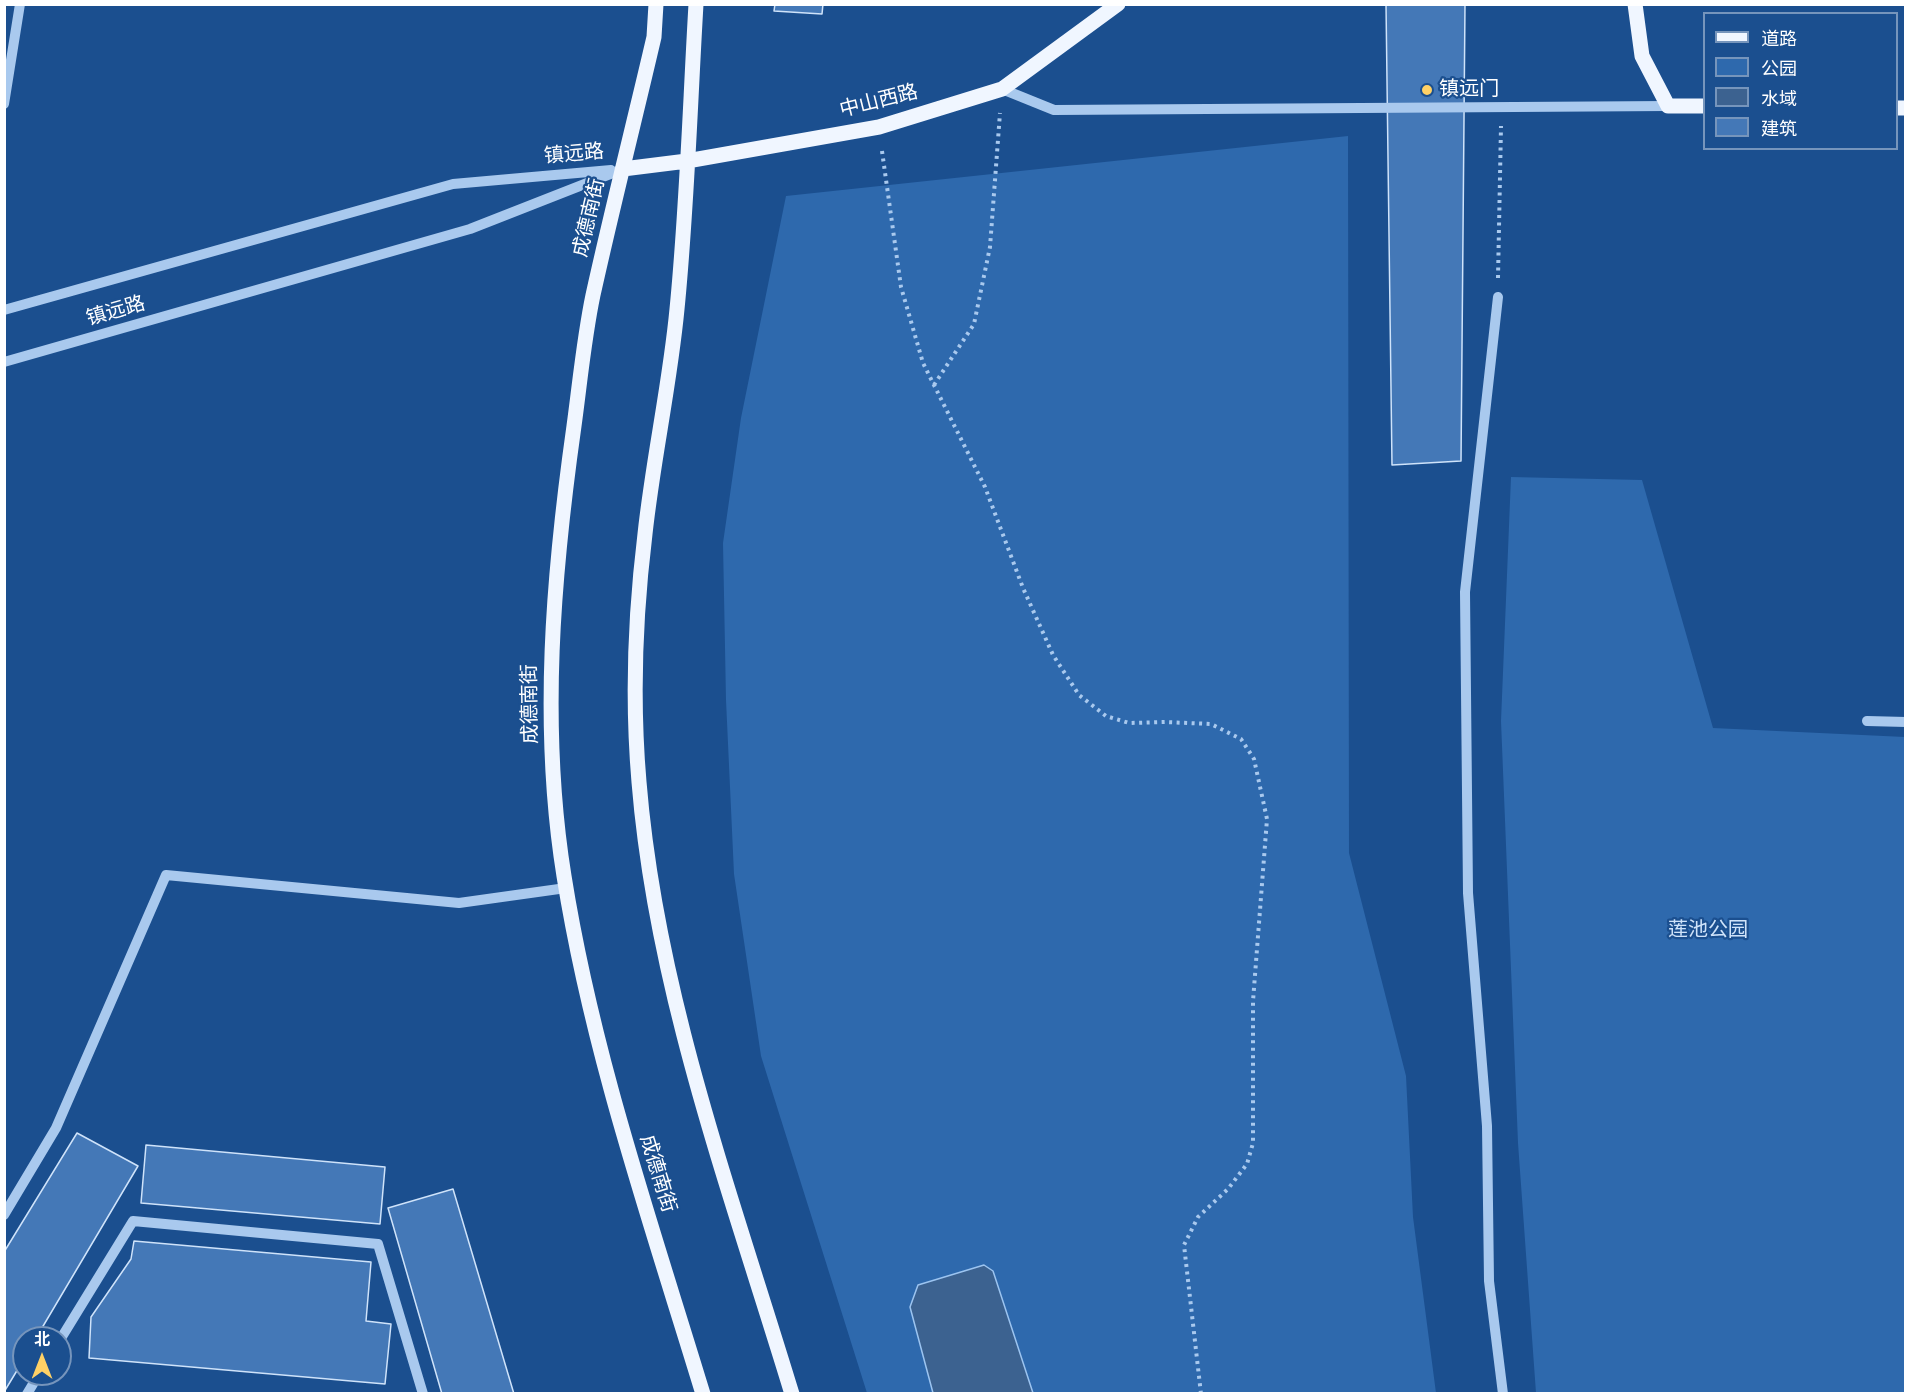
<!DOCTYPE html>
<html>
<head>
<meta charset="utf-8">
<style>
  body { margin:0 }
  #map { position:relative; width:1910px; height:1398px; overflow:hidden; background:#1b4f8f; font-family:"Roboto Condensed","Noto Sans SC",sans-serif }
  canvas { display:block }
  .frame { position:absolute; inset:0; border:6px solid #fff; pointer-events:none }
  .legend { position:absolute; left:1703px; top:12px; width:195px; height:138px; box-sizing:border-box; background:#1b4f8f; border:2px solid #7695bc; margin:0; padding:8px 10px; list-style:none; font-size:18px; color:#fff }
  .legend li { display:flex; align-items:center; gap:12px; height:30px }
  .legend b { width:30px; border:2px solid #7695bc }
  .north { position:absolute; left:12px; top:1326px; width:60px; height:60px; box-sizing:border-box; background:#1b4f8f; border:2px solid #7695bc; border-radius:50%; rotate:0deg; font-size:16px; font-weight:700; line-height:24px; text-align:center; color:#fff }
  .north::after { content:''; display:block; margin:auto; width:21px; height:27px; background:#ffd166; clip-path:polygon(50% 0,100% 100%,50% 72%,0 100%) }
</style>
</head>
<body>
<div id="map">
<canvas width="1910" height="1398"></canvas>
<div class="frame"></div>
<ul class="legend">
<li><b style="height:8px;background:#f0f6ff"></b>道路</li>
<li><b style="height:16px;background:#2e69ad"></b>公园</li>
<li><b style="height:16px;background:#3c6290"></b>水域</li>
<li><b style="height:16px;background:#4478b7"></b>建筑</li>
</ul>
<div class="north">北</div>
</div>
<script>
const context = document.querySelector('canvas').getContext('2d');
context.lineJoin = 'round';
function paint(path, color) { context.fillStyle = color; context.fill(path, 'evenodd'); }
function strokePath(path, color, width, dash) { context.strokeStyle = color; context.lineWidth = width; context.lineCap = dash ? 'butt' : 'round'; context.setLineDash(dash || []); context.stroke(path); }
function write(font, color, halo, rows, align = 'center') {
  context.font = font + ' "Roboto Condensed","Noto Sans SC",sans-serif'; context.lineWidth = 4.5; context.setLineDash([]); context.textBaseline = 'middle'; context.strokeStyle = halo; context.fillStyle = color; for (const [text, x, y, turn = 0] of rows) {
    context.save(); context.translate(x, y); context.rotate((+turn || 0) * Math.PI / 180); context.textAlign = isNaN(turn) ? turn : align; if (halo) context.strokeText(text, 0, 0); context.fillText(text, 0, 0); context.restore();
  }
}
paint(new Path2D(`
  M1348 136 1349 853 1406 1076 1413 1217 1436 1393H867L761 1056 734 874 726 700 723 543 741 418 786 196Z
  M1511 477 1642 480 1713 728 1905 737V1393H1536L1518 1143 1501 721Z`), '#2e69ad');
const water = new Path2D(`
  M984 1265 993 1271 1033 1393H933L910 1307 918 1285Z`);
paint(water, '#3c6290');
strokePath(water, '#9cc4f0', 1.5);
const building = new Path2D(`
  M775 4H823L822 14 774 11Z
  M1386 4H1465L1461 461 1392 465Z
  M77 1133 138 1166 36 1338H24V1359L4 1392V1252Z
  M146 1145 385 1167 380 1224 141 1203Z
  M453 1189 514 1394H442L388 1208Z
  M134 1241 371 1262 366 1321 391 1324 385 1384 89 1358 91 1317 131 1259Z`);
paint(building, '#4478b7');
strokePath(building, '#cfe3fa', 1.5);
strokePath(new Path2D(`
  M882 151 901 287 923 363 985 487 1023 588 1053 655 1079 695 1106 716 1129 723 1165 722 1211 724 1241 739 1254 759 1267 819 1253 1001V1143L1247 1164 1228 1189 1198 1217 1184 1245 1201 1394
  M1498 278 1501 126
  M934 385 974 324 990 247 1000 113`), '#a9c9ee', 4, [3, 4.5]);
strokePath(new Path2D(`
  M1002 89 1054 110 1668 106
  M4 104 20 4
  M1498 297 1465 592 1468 893 1487 1126 1489 1281 1503 1394
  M4 310 453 184 611 170
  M4 362 470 229 623 169
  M1867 721 1906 722
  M4 1215 56 1128 166 875 459 903 566 888
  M60 1340 133 1221 378 1244 423 1394
  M27 1394 39 1374`), '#a9c9ee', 10);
strokePath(new Path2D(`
  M656 4 654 37C634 123 612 209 593 295 584 338 580 382 574 426 553 575 540 726 564 876 592 1053 651 1223 703 1394
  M696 4C690 106 687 208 677 309 670 384 653 459 645 534 635 616 632 700 639 782 656 992 731 1193 792 1394
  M1635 4 1642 56 1668 106H1704
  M1896 108H1906
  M623 169 687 161 879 127 1002 89 1118 4`), '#f0f6ff', 15);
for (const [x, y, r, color] of [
  [1427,90,6,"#ffd166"]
]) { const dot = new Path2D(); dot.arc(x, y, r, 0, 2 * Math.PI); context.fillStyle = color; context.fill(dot); strokePath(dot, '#1b4f8f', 2); }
write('20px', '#fff', '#1b4f8f', [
  ["镇远门",1439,90]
], 'left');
write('20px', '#fff', '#1b4f8f', [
  ["中山西路",879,102,-14],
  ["镇远路",574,155,-5],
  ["成德南街",590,218,-77],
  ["镇远路",116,312,-16],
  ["成德南街",531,704,-91],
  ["成德南街",657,1174,73]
]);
write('20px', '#cfe3fa', '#1b4f8f', [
  ["莲池公园",1708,931]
]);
</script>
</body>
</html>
